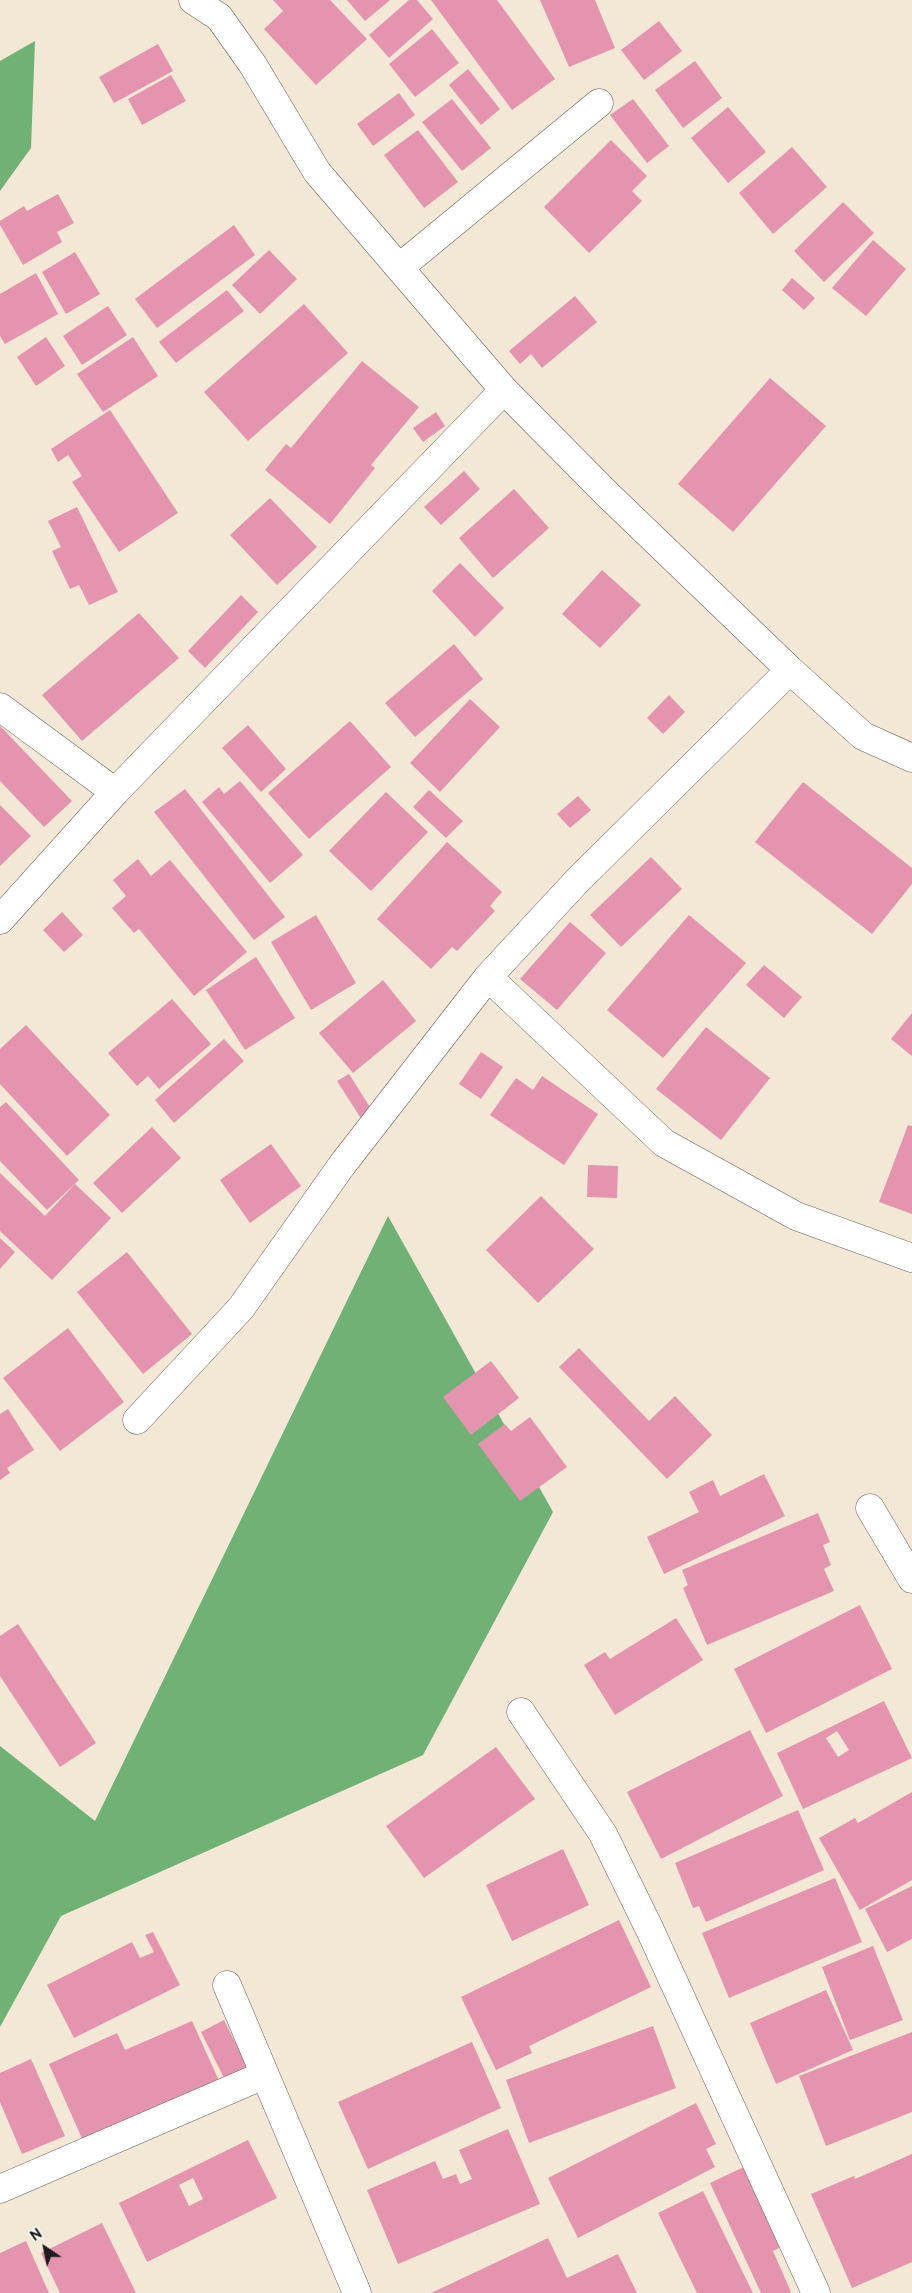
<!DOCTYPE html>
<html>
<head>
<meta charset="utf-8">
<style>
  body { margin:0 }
  #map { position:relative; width:912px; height:2293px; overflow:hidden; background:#f2e8d5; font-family:"Balsamiq Sans",sans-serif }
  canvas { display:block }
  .north { position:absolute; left:20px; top:2223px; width:50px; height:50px; -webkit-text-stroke:4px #f6f6f2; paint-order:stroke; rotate:326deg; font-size:14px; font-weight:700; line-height:20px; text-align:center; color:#1c1c1c }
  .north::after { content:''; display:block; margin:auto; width:18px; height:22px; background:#1c1c1c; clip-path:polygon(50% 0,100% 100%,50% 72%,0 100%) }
</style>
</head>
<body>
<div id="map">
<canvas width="912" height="2293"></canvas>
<div class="north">N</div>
</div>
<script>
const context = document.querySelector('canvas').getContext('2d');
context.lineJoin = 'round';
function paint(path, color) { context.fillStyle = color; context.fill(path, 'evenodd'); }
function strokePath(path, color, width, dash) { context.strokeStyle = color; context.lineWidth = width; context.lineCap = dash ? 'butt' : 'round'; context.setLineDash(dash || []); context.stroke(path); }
paint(new Path2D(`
  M35 41 31 148 0 191V61Z
  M388 1216 553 1512 423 1755 61 1916 0 2027V1746L95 1821Z`), '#70b276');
paint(new Path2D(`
  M273 0H330L367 39 316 85 264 29 283 11Z
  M347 0H390L365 21Z
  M409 0H417L433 19 389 58 369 35Z
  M431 0H497L555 79 512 110Z
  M540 0H595L615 48 569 67Z
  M659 21 682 51 644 80 621 50Z
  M432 29 459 63 415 97 389 64Z
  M158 44 173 71 114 103 99 77Z
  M695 61 722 98 683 128 655 90Z
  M468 69 500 109 481 125 449 85Z
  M171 75 186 101 142 125 128 99Z
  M399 93 415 115 373 146 357 124Z
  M452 99 491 148 462 171 422 122Z
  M633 99 669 146 647 163 610 115Z
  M728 107 766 152 728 183 691 138Z
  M418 130 458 182 424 208 384 155Z
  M611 140 647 176 632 191 642 201 589 253 544 207Z
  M792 147 827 187 773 234 739 193Z
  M58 194 74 223 57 232 62 242 23 265 0 225V221L24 206 27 211Z
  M843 202 874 233 824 282 794 251Z
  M234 225 255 255 157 328 135 299Z
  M873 240 906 269 866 316 832 288Z
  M269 250 297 279 260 314 232 285Z
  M75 252 100 294 66 314 42 272Z
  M36 273 58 314 5 344 0 336V294Z
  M792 278 815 298 804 310 782 290Z
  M227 290 244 311 176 363 159 342Z
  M575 296 597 322 542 368 531 354 520 364 509 351Z
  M304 304 348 353 248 441 204 392Z
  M108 306 127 335 82 365 63 336Z
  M46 337 65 366 36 386 17 357Z
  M133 337 158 376 103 412 77 374Z
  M362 361 419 407 371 465 375 468 330 524 265 470 286 444 291 448Z
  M770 378 826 426 733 532 678 484Z
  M110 410 178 513 119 552 72 482 82 476 68 455 58 462 51 449Z
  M436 412 445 426 423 442 413 428Z
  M464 471 480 489 441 525 424 507Z
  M514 489 549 528 493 578 459 538Z
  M270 498 317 547 277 585 230 535Z
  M77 507 118 592 89 605 79 585 70 589 52 551 61 547 48 521Z
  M460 563 504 608 475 637 432 591Z
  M602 570 641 605 600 648 562 614Z
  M241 595 258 612 205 668 188 651Z
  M139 613 179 658 82 741 42 695Z
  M454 644 483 679 415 737 385 703Z
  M669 695 685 712 663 734 647 718Z
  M470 699 500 727 440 792 410 763Z
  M350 721 391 767 309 839 268 793Z
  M248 725 286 769 261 792 222 748Z
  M0 726 72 801 44 827 0 781Z
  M240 781 303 855 270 883 202 802 219 787 224 794Z
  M803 782 912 868V884L872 934 755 842Z
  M185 789 285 917 254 940 154 812Z
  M429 790 463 821 446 838 413 807Z
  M386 792 428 832 371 891 329 851Z
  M578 796 591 810 570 828 557 814Z
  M0 805 31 836 0 866Z
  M447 842 502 892 490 906 495 911 457 951 452 947 431 969 377 919Z
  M651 857 682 889 621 947 590 915Z
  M138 859 151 876 170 860 247 952 194 996 139 929 134 933 112 908 126 896 113 880Z
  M62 912 83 935 64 952 43 930Z
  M316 915 356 983 311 1010 271 942Z
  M689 915 746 963 663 1058 607 1010Z
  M570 922 606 953 557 1010 520 979Z
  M256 957 295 1018 245 1050 206 990Z
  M764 965 802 997 784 1018 746 985Z
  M383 980 416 1021 353 1073 319 1033Z
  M172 999 211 1044 159 1089 148 1076 137 1086 108 1053Z
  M912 1013V1056L891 1039Z
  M26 1025 110 1115 67 1156 0 1084V1049Z
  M706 1027 770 1078 721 1140 656 1089Z
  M224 1039 244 1061 174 1123 155 1100Z
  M481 1052 503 1067 481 1099 459 1084Z
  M349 1074 373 1112 362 1120 337 1081Z
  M542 1076 598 1114 564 1165 490 1115 516 1078 533 1090Z
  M6 1102 79 1180 47 1210 0 1161V1107Z
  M908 1125 912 1126V1214L879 1202Z
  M152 1127 181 1158 122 1213 93 1183Z
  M271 1144 301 1186 250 1223 220 1180Z
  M588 1165 618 1166 617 1198 587 1197Z
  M0 1173 45 1216 75 1184 111 1218 52 1280 0 1231Z
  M541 1196 594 1249 538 1303 486 1250Z
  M0 1238 15 1252 0 1269Z
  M127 1252 192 1334 143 1374 77 1292Z
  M68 1328 124 1402 60 1451 3 1378Z
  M579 1348 649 1421 675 1396 712 1435 667 1479 559 1367Z
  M491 1361 519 1398 471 1435 443 1397Z
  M8 1409 34 1450 7 1468 10 1473 0 1480V1414Z
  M530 1417 567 1467 520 1501 478 1444 505 1424 511 1431Z
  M764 1474 785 1516 664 1574 647 1537 699 1512 689 1492 713 1480 720 1496Z
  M818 1513 830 1542 823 1545 831 1565 824 1569 834 1591 707 1645 683 1588 688 1585 682 1570Z
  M860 1605 892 1669 766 1733 734 1669Z
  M676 1618 703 1660 615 1715 584 1665 605 1652 610 1659Z
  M18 1624 96 1743 60 1767 0 1676V1636Z
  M884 1701 912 1758 803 1809 777 1753ZM837 1731 849 1750 838 1757 826 1738Z
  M750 1730 783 1796 661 1859 627 1792Z
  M496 1747 535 1799 424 1878 386 1826Z
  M912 1792V1880L860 1910 819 1838 855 1818 858 1823Z
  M798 1810 824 1870 706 1922 699 1906 693 1908 675 1863Z
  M563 1849 589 1905 512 1941 486 1885Z
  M835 1878 862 1942 729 1998 702 1933Z
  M912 1886V1939L887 1952 865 1909Z
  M619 1920 651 1987 529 2046 532 2053 496 2070 461 1997Z
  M153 1932 180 1985 74 2038 47 1985 132 1942 140 1958 154 1952 145 1935Z
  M873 1946 903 2020 850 2040 822 1967Z
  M826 1990 853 2050 776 2084 750 2023Z
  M224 2020 249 2070 226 2082 201 2032Z
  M192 2021 220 2083 84 2143 49 2064 117 2033 125 2050Z
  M653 2026 676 2088 529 2143 506 2080Z
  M912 2032V2112L826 2146 799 2076Z
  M472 2042 501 2108 368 2169 338 2102Z
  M31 2059 65 2136 22 2154 0 2102V2073Z
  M696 2103 716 2144 706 2149 715 2167 578 2238 548 2178Z
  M508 2129 540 2204 398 2264 367 2190 435 2161 443 2179 456 2174 460 2184 472 2179 459 2150Z
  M248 2140 277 2198 147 2262 119 2203ZM193 2178 203 2199 189 2206 179 2185Z
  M912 2154V2262L852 2288 811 2194 854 2176 855 2179Z
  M748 2165 785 2245 773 2251 791 2292 789 2293H761L710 2183Z
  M703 2191 753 2293H697L658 2213Z
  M102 2223 136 2293H60L41 2253Z
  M548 2238 567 2278 618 2254 637 2293H431Z
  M26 2241 49 2293H0V2253Z`), '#e494ae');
const street = new Path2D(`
  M193 0 219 17 253 65 317 172 504 390 607 494 790 670 863 736 912 758
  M400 267 599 103
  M0 707 115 792
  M0 920 115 792 504 390
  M488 977 664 1143 796 1216 912 1258
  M137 1420 241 1308 342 1165 488 977 577 881 790 670
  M870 1508 912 1579
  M521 1712 603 1834 650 1930 816 2293
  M227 1985 357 2293
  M0 2189 264 2075`);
strokePath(street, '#67635d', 29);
strokePath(street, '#fff', 28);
</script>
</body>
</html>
